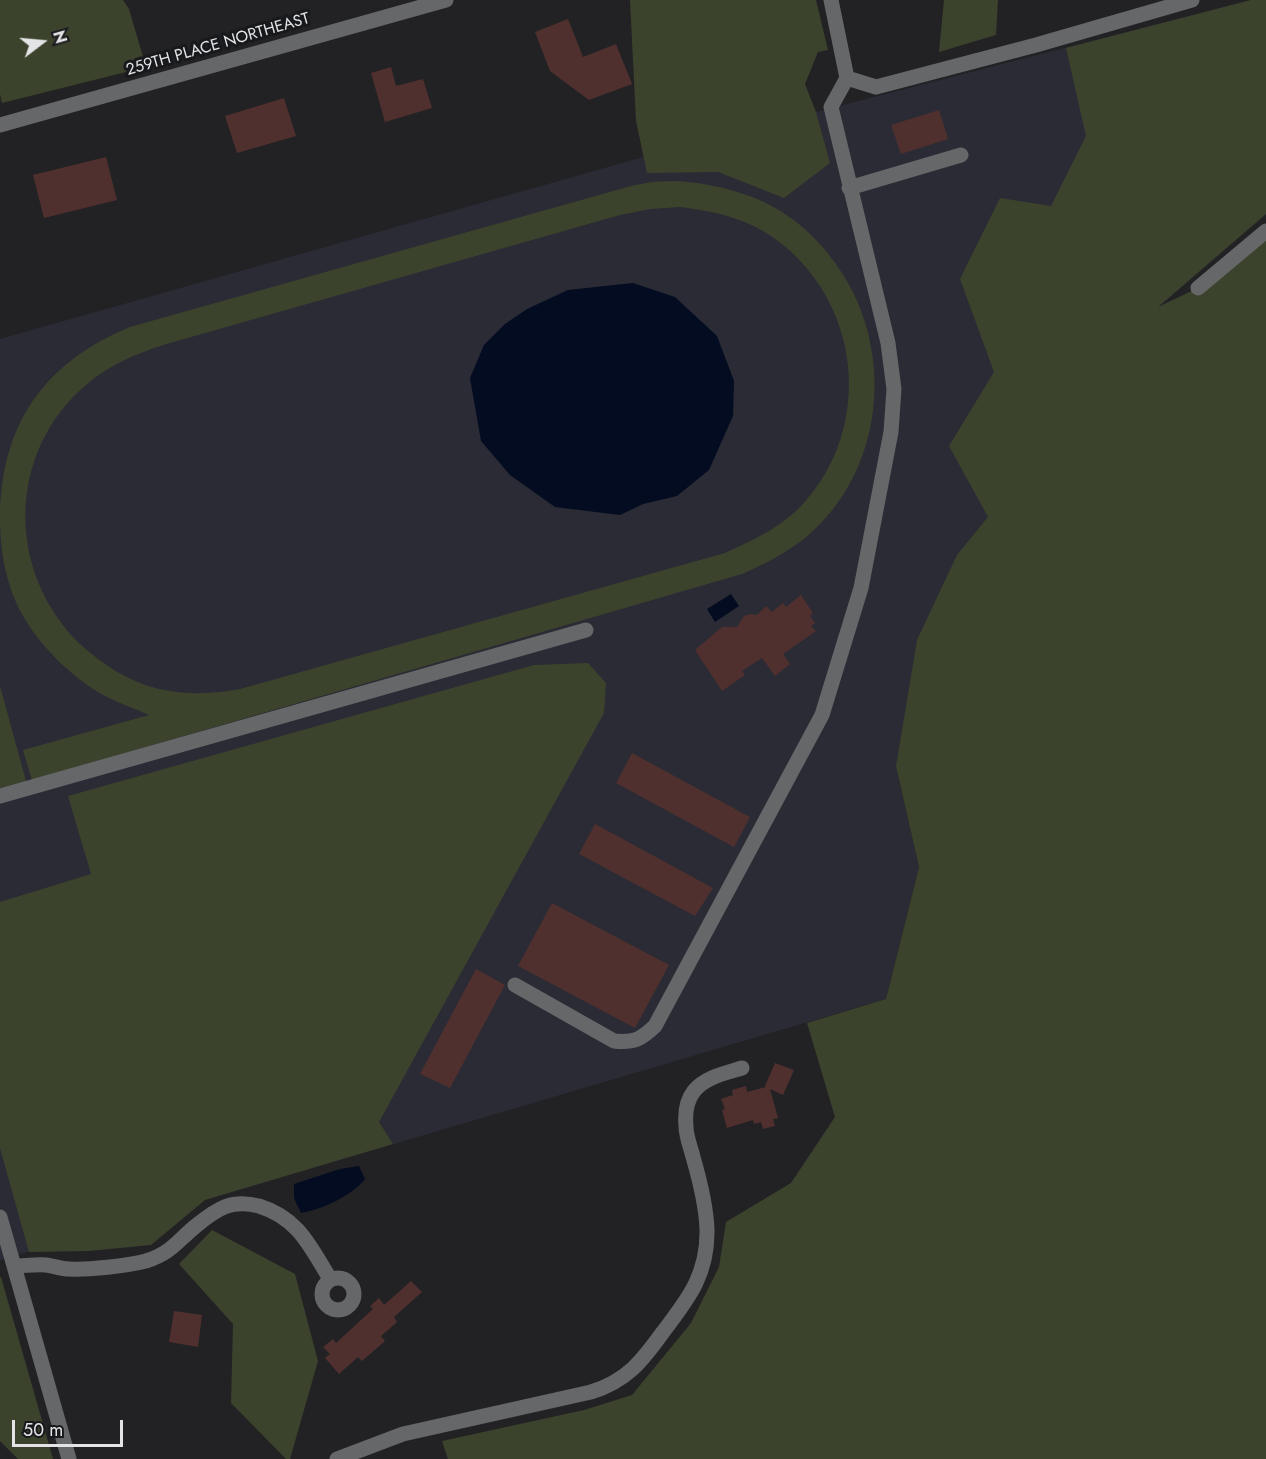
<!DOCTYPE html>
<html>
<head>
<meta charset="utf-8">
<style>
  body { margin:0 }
  #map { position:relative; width:1266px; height:1459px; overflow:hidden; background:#222225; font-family:Jost,sans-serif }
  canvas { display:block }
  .north { position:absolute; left:12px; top:12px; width:60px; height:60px; -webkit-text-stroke:4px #18191c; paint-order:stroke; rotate:74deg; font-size:16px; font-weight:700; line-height:24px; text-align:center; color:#e4e4e7 }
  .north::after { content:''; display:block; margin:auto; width:21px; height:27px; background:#e4e4e7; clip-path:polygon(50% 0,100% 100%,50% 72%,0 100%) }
  .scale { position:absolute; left:12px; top:1420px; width:111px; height:27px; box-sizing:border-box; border:3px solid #e4e4e7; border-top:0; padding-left:8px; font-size:18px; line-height:21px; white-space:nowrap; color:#e4e4e7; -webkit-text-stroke:4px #18191c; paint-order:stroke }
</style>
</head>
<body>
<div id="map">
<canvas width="1266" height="1459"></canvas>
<div class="north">N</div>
<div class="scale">50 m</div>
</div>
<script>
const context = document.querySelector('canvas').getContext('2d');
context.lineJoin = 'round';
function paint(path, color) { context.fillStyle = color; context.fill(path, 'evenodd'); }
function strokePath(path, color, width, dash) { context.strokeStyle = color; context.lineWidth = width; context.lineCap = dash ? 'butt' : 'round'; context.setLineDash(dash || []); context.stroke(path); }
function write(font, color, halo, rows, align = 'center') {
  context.font = font + ' Jost,sans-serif'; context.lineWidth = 6; context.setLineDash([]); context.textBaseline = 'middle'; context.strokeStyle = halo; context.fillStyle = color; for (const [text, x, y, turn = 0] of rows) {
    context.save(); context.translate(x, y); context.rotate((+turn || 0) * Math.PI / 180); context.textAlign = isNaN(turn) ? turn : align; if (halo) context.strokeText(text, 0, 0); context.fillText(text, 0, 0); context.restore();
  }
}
paint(new Path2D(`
  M1251 0H1266V214L1155 310 896 766 919 867 886 999 0 1260V339L668 150Z`), '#2a2b34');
paint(new Path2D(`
  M0 0H123L129 9 146 67 2 103 0 94Z
  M630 0H816L828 50 818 52 805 84 816 112 830 163 784 198 718 172 647 173 636 121Z
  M944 0H998L996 35 939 52Z
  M1251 0H1266V214L1158 307 1198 288 1266 231V1459H448L442 1441 584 1410 632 1395 691 1323 719 1267 726 1222 791 1183 835 1117 807 1023 886 999 919 867 896 766 917 640 957 555 988 517 949 446 994 372 960 279 1000 198 1051 206 1086 136 1066 48Z
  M672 181C699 182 726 187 752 197 787 210 817 236 838 267 896 350 885 472 805 538 786 553 765 564 742 574L32 780 23 750 149 715C134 708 118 703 103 695 74 678 46 652 28 624 8 594 0 555 0 520 0 426 43 363 130 327L631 186 652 182ZM680 207C713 211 746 218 774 238 861 300 875 427 802 505 780 528 753 540 725 553L240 689C213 694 187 695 159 689 130 682 103 665 81 645 6 573 6 452 87 384 109 365 136 354 163 345L620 215 650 209Z
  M588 663 606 683 604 713 379 1122 393 1144 205 1200 151 1245 89 1251 29 1252 0 1148V902L91 874 68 796 534 665Z
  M0 686 26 781 0 788Z
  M212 1230 295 1274 318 1361 290 1459H286L231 1403 233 1324 179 1264Z
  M0 1277H1L53 1459H18L0 1441Z`), '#3c432d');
paint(new Path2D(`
  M633 283 675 297 717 336 734 381 733 416 709 470 677 496 643 504 620 515 555 507 510 475 481 441 470 378 484 345 505 324 527 309 568 290Z
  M731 594 739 606 715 622 707 609Z
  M359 1166 365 1179C353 1195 321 1210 301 1213L294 1198V1184L340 1169Z`), '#030c21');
paint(new Path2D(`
  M568 19 583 57 616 44 632 84 589 100 550 71 535 32Z
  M391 67 396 86 423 79 432 108 385 122 371 73Z
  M284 98 296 136 237 153 225 116Z
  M939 110 948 139 901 154 891 125Z
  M106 157 117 200 44 218 33 175Z
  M801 595 813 613 810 616 815 623 811 626 816 631 783 654 790 664 775 676 762 658 742 671 745 675 722 691 695 650 722 627H737L744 616 750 614 757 615 766 606 772 612 783 603 786 607Z
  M632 753 750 817 734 847 616 783Z
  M595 824 713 888 695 916 579 854Z
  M552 903 669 965 635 1028 518 966Z
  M476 969 505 985 450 1088 420 1074Z
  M775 1063 794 1070 783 1095 770 1089 778 1118 773 1119 775 1126 763 1129 761 1122 754 1124 753 1120 727 1128 722 1110 725 1109 721 1099 733 1095 732 1090 746 1086 747 1092 766 1087 765 1086Z
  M411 1281 422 1292 394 1317 397 1322 381 1336 385 1341 362 1361 358 1357 339 1374 325 1358 330 1354 323 1347 333 1339 336 1343 373 1309 370 1306 379 1298 384 1305Z
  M174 1311 202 1315 198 1347 169 1342Z`), '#50302e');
strokePath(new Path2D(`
  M831 0 847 78
  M847 78 876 87 1036 45 1192 0
  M0 125 446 0
  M849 188 961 155
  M1198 288 1266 231
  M0 796 586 630
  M515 985 614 1041C634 1043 640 1040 655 1026L822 715 861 588 891 432 894 389 888 343 831 107 847 78
  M0 1217 69 1459
  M14 1266C24 1266 36 1264 46 1265 54 1266 61 1269 69 1269 88 1270 127 1266 146 1261 172 1253 178 1240 197 1225 218 1208 232 1199 259 1206 298 1218 310 1246 330 1279
  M322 1294a16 16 0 1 1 32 0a16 16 0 1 1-32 0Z
  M337 1459 403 1434 591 1392C627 1381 642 1361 663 1332 689 1298 708 1274 707 1229 706 1205 700 1181 693 1157 691 1148 686 1137 686 1126 685 1115 686 1101 694 1091 705 1077 726 1073 742 1068`), '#656768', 15);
write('16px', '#e4e4e7', '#18191c', [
  ["259TH PLACE NORTHEAST",218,45,-16]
]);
</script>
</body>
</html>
